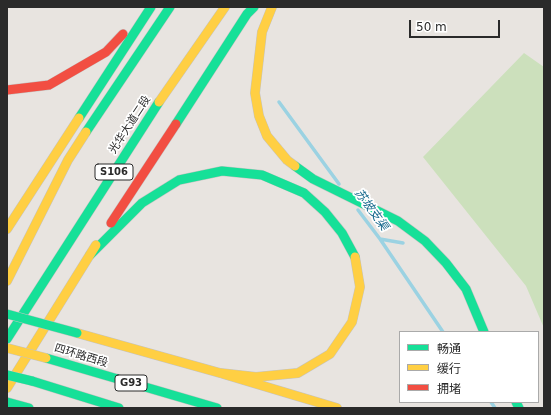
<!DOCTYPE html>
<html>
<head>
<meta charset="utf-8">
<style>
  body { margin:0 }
  #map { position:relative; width:551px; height:415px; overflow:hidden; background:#e8e4e0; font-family:"DejaVu Sans","Noto Sans SC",sans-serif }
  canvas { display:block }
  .frame { position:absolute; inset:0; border:8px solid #2a2a2a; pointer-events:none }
  .legend { position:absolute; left:399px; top:331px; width:140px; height:72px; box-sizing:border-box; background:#fff; border:1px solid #aaa; margin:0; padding:5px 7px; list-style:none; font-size:12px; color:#2a2a2a }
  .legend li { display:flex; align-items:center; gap:8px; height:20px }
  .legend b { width:20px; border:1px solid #aaa }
  .scale { position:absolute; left:409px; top:20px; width:91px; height:18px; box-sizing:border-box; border:2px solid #2a2a2a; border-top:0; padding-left:5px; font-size:12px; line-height:14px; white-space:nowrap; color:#2a2a2a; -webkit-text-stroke:3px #fff; paint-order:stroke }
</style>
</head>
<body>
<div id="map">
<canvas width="551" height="415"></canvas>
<div class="frame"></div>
<ul class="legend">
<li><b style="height:5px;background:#16e098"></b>畅通</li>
<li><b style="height:5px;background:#ffcf43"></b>缓行</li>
<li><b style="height:5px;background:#f24e42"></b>拥堵</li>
</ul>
<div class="scale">50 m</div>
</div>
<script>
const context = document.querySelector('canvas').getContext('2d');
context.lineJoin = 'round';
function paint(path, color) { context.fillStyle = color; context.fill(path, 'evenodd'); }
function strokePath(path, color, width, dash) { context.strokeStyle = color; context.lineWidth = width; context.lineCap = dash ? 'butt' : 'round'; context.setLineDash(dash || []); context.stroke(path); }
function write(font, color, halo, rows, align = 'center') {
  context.font = font + ' "DejaVu Sans","Noto Sans SC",sans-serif'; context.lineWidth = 3.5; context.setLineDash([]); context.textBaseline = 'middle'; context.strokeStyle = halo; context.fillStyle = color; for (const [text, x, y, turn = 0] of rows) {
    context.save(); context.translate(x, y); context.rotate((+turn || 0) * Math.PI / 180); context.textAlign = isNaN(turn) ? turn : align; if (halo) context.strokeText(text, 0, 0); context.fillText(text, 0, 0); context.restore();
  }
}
paint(new Path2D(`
  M524 53 544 67V328L526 286 423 157Z`), '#cce0bc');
strokePath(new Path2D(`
  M279 102 339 184
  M358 210 380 239 443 332
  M380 239 403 243
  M491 402 495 408`), '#9bd2e2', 3.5);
const fast = new Path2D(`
  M79 118 151 7
  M176 124 247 14 254 7
  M86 132 170 7
  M295 166 313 179 398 221 425 241 446 263 466 289 484 332
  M90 255 142 203 179 180 222 171 262 175 304 193 325 212 342 233 355 257
  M7 339 159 102
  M46 358 217 408
  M32 381 119 408
  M7 402 29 408
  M516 402 519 408`);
const slow = new Path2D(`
  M272 7 262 32 255 93 259 116 267 136 287 160 295 166
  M159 102 225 7
  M7 229 79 118
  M7 281 68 160 86 132
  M77 333 220 373 337 408
  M220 373 256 377 298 373 330 354 352 322 360 287 355 257
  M7 388 96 245`);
const jam = new Path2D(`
  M7 90 49 85 106 52 123 34
  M111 223 176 124`);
strokePath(fast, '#c4c3c1', 10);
strokePath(slow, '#c4c3c1', 10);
strokePath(jam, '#c4c3c1', 10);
strokePath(fast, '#16e098', 9);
strokePath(slow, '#ffcf43', 9);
strokePath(jam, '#f24e42', 9);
const fastBridge = new Path2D(`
  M7 314 77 333
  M7 375 32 381`);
const slowBridge = new Path2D(`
  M7 348 46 358`);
strokePath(fastBridge, '#c4c3c1', 10, []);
strokePath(slowBridge, '#c4c3c1', 10, []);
strokePath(fastBridge, '#16e098', 9);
strokePath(slowBridge, '#ffcf43', 9);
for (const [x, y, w] of [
  [114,172,38],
  [131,383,32]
]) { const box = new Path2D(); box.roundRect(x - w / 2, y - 8, w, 16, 3); context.fillStyle = '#fff'; context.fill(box); strokePath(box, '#2a2a2a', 1); }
write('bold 10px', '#2a2a2a', null, [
  ["S106",114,172],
  ["G93",131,383]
]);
write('11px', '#2a2a2a', '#fff', [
  ["光华大道二段",130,125,-57],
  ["四环路西段",81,356,17]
]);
write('italic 12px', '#1a6b8e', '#fff', [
  ["苏坡支渠",371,210,54]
]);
</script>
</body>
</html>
